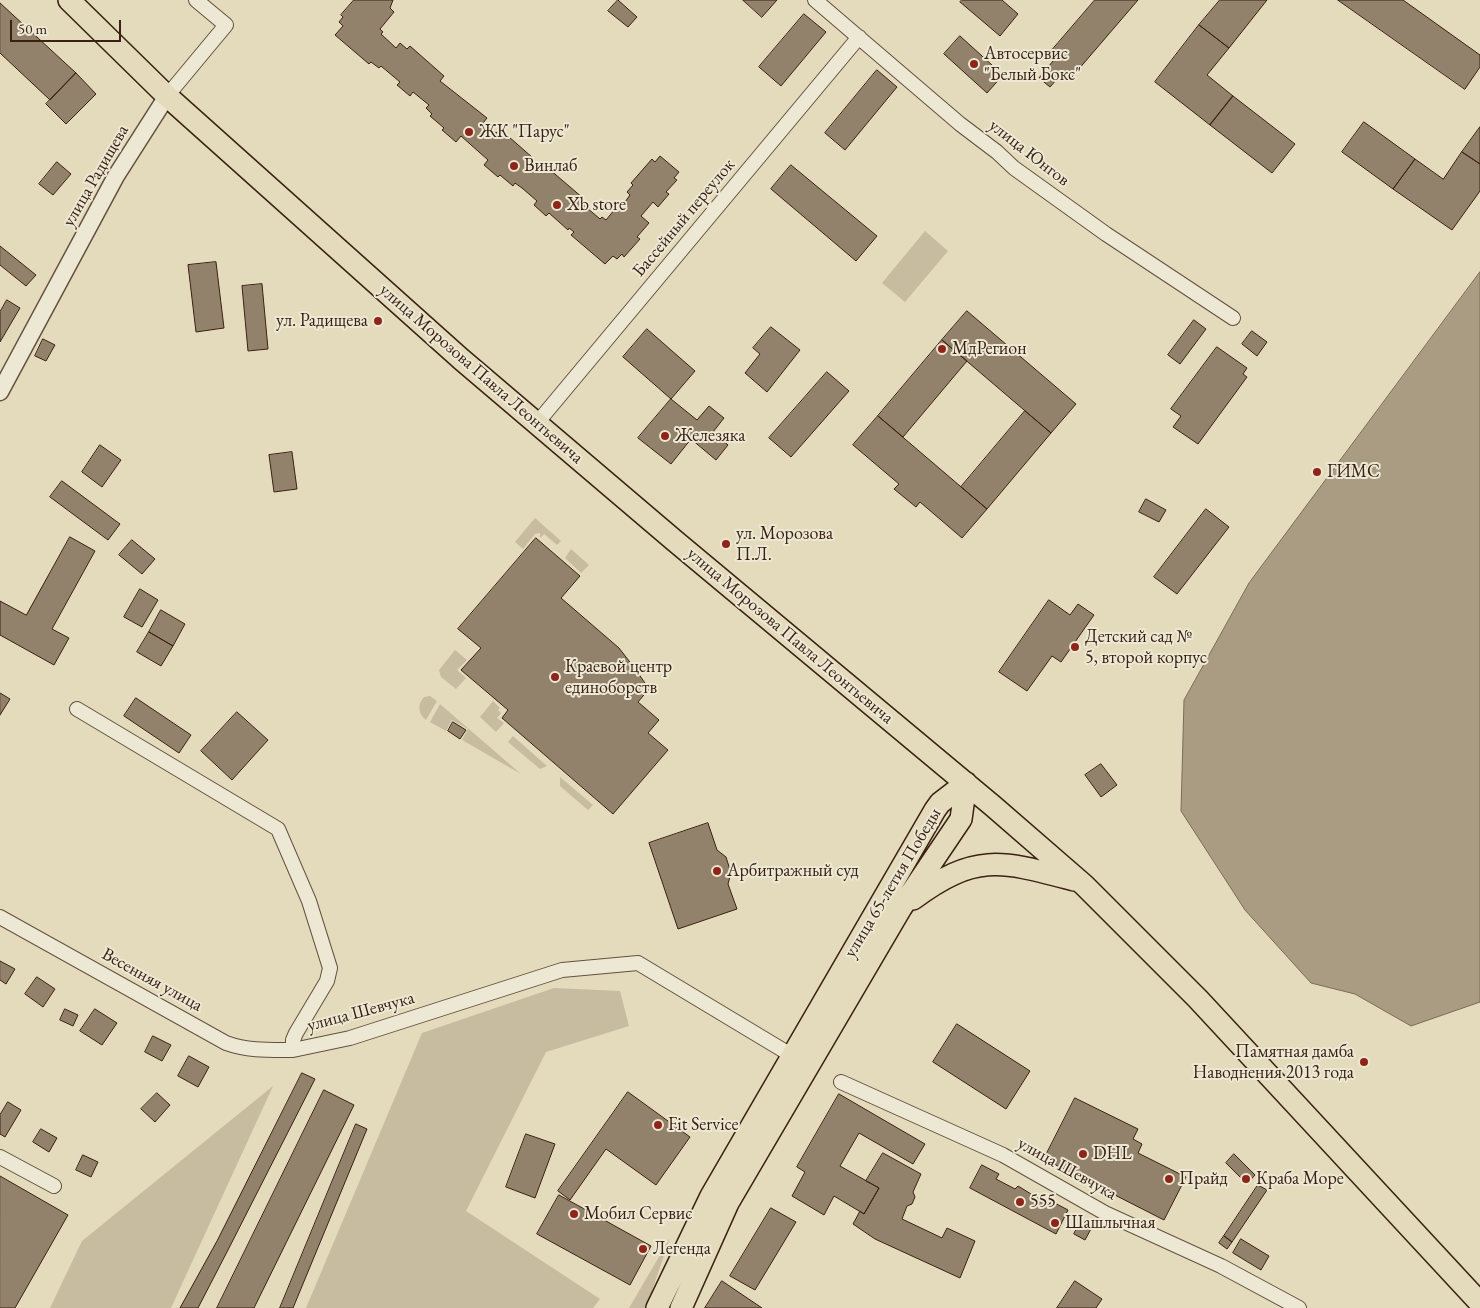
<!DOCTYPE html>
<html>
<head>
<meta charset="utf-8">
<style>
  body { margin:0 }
  #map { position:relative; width:1480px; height:1308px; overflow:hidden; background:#e4dbbd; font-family:"EB Garamond",serif }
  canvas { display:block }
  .scale { position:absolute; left:10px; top:20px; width:111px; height:22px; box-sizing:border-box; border:2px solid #3a2113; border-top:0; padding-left:6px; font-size:15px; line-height:18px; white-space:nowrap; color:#3a2113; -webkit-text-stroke:4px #ede8d4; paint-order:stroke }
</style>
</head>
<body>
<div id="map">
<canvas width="1480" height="1308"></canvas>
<div class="scale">50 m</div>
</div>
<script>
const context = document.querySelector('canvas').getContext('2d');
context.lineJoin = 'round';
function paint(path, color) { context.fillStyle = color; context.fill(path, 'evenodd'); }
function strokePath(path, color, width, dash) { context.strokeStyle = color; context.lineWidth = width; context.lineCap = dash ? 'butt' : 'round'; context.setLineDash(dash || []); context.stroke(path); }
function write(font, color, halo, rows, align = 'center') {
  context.font = font + ' "EB Garamond",serif'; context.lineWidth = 4; context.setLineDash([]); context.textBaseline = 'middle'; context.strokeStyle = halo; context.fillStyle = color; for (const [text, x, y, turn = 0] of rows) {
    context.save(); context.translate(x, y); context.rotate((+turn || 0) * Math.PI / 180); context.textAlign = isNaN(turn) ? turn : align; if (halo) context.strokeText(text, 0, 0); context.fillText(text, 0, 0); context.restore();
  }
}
paint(new Path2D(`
  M925 231 948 251 905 302 882 283Z
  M535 518 561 541 557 545 544 534 540 538V533L535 534 523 549 515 542Z
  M571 549 589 565 581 573 565 558Z
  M455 650 467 660 457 670 466 678 456 689 441 677 439 670Z
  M430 696 437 701 426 720C418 714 417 704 424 697Z
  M493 701 500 708 498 710 501 713 497 718 504 723 496 732 480 717Z
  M440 704 521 774 462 740 468 729 452 720 446 731 430 722Z
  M513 736 547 766 540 769 508 742Z
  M560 777 593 805 588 810 560 786Z
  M554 988 620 991 629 1026 546 1052 466 1211 600 1299 593 1308H306L422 1033Z
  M273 1086 171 1308H50L82 1241Z
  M670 1238 646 1308H629Z`), '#c7bba0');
const water = new Path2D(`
  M1480 272V1002L1411 1026 1355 994 1311 983 1245 910 1181 811 1184 700 1249 583Z`);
paint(water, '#aa9c83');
strokePath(water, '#7d6b56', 1);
const building = new Path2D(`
  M354 0H393L390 8 394 12 380 29 383 32 381 34 396 48 400 43 407 49 410 46 444 76 440 81 487 118 483 123 496 133 500 129 533 158 530 161 545 173 549 169 583 198 580 202 600 219 602 217 606 220 620 203 625 207 628 204 625 202 630 195 627 192 633 185 631 183 652 159 655 162 660 156 679 172 674 178 677 180 666 192 669 194 658 207 653 202 641 216 649 223 637 237 640 239 624 257 622 254 617 259 613 256 605 264 571 235 574 232 569 228 568 230 549 213 546 216 534 205 537 201 522 188 515 183 513 186 500 175 498 177 484 165 488 160 461 136 456 142 442 130 444 128 430 116 432 114 426 108 429 105 413 92 410 96 397 85 400 82 381 66 379 68 371 62 369 64 335 35 343 26 339 22 343 17 341 15Z
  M618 0 637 17 628 27 608 11Z
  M743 0H777L762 17Z
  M962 0H1002L1018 14 1000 36 960 2Z
  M1095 0H1138L1072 77 1065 70 1050 87 1039 78 1053 61 1047 56Z
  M1220 0H1267L1229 48 1199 25Z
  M1338 0H1403L1480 55V67L1465 89Z
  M0 3 76 73 50 100 0 53Z
  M804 14 826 32 781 86 759 67Z
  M1199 25 1229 48 1207 75 1233 96 1210 125 1155 82Z
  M960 36 1003 75 987 93 944 54Z
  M877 70 897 87 845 150 825 133Z
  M76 73 96 94 66 124 46 104Z
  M1233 96 1295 144 1272 173 1210 125Z
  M1364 122 1415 159 1393 189 1342 152Z
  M1480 127V164L1462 152Z
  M1462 152 1480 164V191L1452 230 1393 189 1415 159 1443 179Z
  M57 162 71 174 53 195 39 184Z
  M791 165 877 236 856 261 771 189Z
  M0 246 36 275 26 286 0 265Z
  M216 262 224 328 196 332 188 265Z
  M262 284 268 349 248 351 242 286Z
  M7 300 20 308 0 342V312Z
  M967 311 1076 404 1051 433 942 340Z
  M1194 320 1206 329 1180 364 1168 355Z
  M771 327 800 350 767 392 745 373 760 354 753 348Z
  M647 329 695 371 671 399 623 357Z
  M1252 331 1267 342 1257 356 1242 344Z
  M43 339 55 345 46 361 35 356Z
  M942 340 967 361 903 437 878 416Z
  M1217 347 1247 368 1243 374 1247 377 1198 444 1173 427 1181 416 1171 409Z
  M827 372 849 391 791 457 769 438Z
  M671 399 697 420 709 406 724 418 713 432 728 445 716 460 691 439 671 464 638 438Z
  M1025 411 1051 433 987 509 961 487Z
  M878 416 987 509 962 538 920 502 916 507 894 489 899 484 853 445Z
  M100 445 121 460 102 487 82 472Z
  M292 452 297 489 274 492 269 455Z
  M62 481 120 524 108 540 50 497Z
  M1146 499 1166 510 1159 522 1139 512Z
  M1206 509 1229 527 1177 594 1154 577Z
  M70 537 95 551 52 629 69 638 54 665 0 635V601L26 615Z
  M536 538 580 576 561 598 619 648 636 670 649 689 638 702 659 720 648 733 668 750 613 814 502 718 508 710 461 670 481 648 458 629Z
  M132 540 155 559 142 574 119 555Z
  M140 589 158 600 142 627 124 617Z
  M1049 600 1070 615 1078 604 1094 615 1061 662 1052 656 1027 691 999 672Z
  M161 610 185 624 173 646 149 632Z
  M149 632 173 646 161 666 137 652Z
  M0 693 10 699 0 715Z
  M136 698 191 735 179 753 124 716Z
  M237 712 268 740 232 780 201 751Z
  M453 722 466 730 460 739 448 731Z
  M1101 764 1117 785 1101 797 1085 775Z
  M708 823 717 850 726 857 731 873 728 884 737 909 678 929 649 843Z
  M0 961 15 969 6 984 0 980Z
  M37 977 55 989 43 1007 25 994Z
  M65 1009 78 1015 73 1026 60 1020Z
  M95 1009 117 1023 102 1045 80 1031Z
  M957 1024 1030 1071 1006 1109 933 1062Z
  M153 1036 171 1045 162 1061 145 1052Z
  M189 1056 209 1067 198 1087 178 1076Z
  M302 1073 315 1079 229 1248 198 1308H180L217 1241Z
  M324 1090 354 1105 254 1308H217Z
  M628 1092 690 1137 656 1185 606 1149 570 1200 558 1191Z
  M157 1093 170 1105 155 1122 141 1109Z
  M839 1094 925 1144 913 1164 859 1133 840 1166 879 1188 864 1214 834 1196 824 1215 792 1196 805 1172 797 1167Z
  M1075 1098 1138 1129 1133 1139 1142 1144 1138 1153 1186 1177 1164 1220 1044 1159Z
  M8 1102 21 1110 5 1137 0 1134V1115Z
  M356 1124 367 1129 293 1308H280Z
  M41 1129 57 1138 49 1152 33 1142Z
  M526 1134 555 1144 535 1198 506 1187Z
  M883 1153 921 1174 913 1192 915 1197 912 1204 907 1206 902 1219 942 1238 947 1228 975 1241 960 1278 875 1239 853 1224 860 1211 864 1214 879 1188 866 1181Z
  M1234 1154 1255 1175 1247 1184 1226 1163Z
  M83 1155 98 1162 91 1177 76 1170Z
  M982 1165 999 1174 996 1179 1015 1189 1018 1186 1049 1205 1051 1201 1068 1210 1056 1234 970 1188Z
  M0 1176 68 1215 15 1308H0Z
  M1258 1185 1267 1190 1232 1242 1224 1236Z
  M559 1195 651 1246 630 1285 537 1234Z
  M771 1208 796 1222 755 1290 730 1276Z
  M1081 1221 1092 1227 1085 1240 1074 1234Z
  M1224 1236 1232 1242 1227 1249 1219 1243Z
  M1241 1239 1269 1256 1261 1270 1233 1253Z
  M722 1281 762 1308H705Z
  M1075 1281 1102 1299 1096 1308H1057Z`);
paint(building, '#92826b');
strokePath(building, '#3a2113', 1);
const minor = new Path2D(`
  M815 0 960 124 997 152 1014 168 1106 234 1233 318
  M167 96 226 25 196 0
  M537 423 859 37
  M77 709 278 829 309 901 330 968 327 981 296 1033 293 1040V1050L350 1038 562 970 638 963 791 1055
  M0 917 226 1043C248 1051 270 1050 293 1050
  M841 1082 1003 1155 1105 1213 1221 1266 1299 1308
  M0 1157 54 1186`);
const tertiary = new Path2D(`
  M0 392 116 176 167 96`);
const primary = new Path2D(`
  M69 0 167 96 461 359 675 541 993 806 1084 885 1198 999 1480 1303
  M913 899C976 852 1002 861 1074 880
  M657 1308 711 1196 935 810 940 803 966 783
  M681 1308 728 1203 901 908 961 819 966 783`);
strokePath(minor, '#64503e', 16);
strokePath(tertiary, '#64503e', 19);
strokePath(primary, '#3a2113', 24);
strokePath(minor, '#ede8d4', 14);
strokePath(tertiary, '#ede8d4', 16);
strokePath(primary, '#e4dbbd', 21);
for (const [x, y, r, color] of [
  [974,64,5,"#8f2418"],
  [469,132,5,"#8f2418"],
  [514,166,5,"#8f2418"],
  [557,205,5,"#8f2418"],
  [378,321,5,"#8f2418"],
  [942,349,5,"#8f2418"],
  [665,436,5,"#8f2418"],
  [1317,472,5,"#8f2418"],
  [726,544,5,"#8f2418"],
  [1075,647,5,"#8f2418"],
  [555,677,5,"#8f2418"],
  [717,871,5,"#8f2418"],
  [1364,1062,5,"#8f2418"],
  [658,1125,5,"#8f2418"],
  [1083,1154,5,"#8f2418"],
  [1169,1179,5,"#8f2418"],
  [1246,1179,5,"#8f2418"],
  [1020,1202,5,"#8f2418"],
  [574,1214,5,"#8f2418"],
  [1055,1223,5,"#8f2418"],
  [643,1249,5,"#8f2418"]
]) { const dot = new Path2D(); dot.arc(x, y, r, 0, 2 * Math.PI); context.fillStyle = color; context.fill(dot); strokePath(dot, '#ede8d4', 2); }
write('18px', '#3a2113', '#ede8d4', [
  ["Автосервис",984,54],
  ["\"Белый Бокс\"",984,75],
  ["ЖК \"Парус\"",479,132],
  ["Винлаб",524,166],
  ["Xb store",567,205],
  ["ул. Радищева",368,321,"right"],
  ["МдРегион",952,349],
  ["Железяка",675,436],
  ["ГИМС",1327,472],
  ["ул. Морозова",736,534],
  ["П.Л.",736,555],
  ["Детский сад №",1085,637],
  ["5, второй корпус",1085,658],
  ["Краевой центр",565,667],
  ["единоборств",565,688],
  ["Арбитражный суд",727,871],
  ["Памятная дамба",1354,1052,"right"],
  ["Наводнения 2013 года",1354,1073,"right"],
  ["Fit Service",668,1125],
  ["DHL",1093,1154],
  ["Прайд",1179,1179],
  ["Краба Море",1256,1179],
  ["555",1030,1202],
  ["Мобил Сервис",584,1214],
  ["Шашлычная",1065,1223],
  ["Легенда",653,1249]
], 'left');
write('18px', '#3a2113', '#ede8d4', [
  ["улица Юнгов",1029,153,38],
  ["улица Радищева",96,176,-60],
  ["Бассейный переулок",684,218,-50],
  ["улица Морозова Павла Леонтьевича",481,374,41],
  ["улица Морозова Павла Леонтьевича",790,636,40],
  ["улица 65-летия Победы",893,883,-59],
  ["Весенняя улица",152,980,29],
  ["улица Шевчука",361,1012,-15],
  ["улица Шевчука",1067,1169,29]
]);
</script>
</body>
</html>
